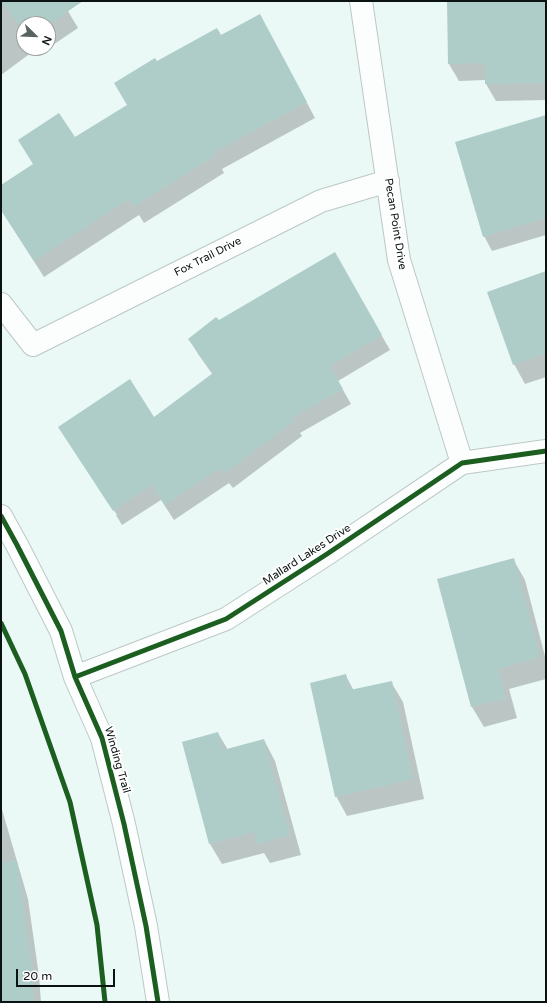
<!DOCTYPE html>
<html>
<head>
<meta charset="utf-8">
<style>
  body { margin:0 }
  #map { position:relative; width:547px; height:1003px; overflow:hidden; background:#eaf8f6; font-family:"Varela Round",sans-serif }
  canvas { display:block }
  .frame { position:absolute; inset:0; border:2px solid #0a1311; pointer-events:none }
  .north { position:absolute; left:16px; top:16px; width:40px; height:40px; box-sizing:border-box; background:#fff; border:1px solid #9da1a0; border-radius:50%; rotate:113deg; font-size:11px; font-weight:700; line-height:16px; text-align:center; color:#0a1311 }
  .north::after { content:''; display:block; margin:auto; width:14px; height:18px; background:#586361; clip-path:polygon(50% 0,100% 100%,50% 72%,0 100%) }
  .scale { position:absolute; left:16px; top:969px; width:99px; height:18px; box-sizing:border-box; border:2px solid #0a1311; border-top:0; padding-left:5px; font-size:12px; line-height:14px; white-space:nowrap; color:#0a1311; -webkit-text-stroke:3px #fff; paint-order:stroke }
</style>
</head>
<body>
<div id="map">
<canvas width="547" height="1003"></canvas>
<div class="frame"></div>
<div class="north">N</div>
<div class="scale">20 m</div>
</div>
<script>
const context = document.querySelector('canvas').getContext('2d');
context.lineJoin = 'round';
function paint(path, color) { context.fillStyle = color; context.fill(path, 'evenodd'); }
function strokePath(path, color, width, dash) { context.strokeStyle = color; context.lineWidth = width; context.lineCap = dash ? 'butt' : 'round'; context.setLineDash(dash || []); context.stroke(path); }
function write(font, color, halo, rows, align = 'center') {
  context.font = font + ' "Varela Round",sans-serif'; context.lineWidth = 4; context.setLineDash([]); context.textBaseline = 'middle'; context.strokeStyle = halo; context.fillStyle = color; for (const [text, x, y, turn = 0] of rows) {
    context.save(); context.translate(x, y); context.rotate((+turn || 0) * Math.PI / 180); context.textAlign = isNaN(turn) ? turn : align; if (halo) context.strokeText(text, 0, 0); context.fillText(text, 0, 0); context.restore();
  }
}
paint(new Path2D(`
  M1 1H62L78 28 38 55 35 50 1 75ZM24 24H48V48H24Z
  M448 1H546V100L496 101 486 84V80L459 81 449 64Z
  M269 32 315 118 222 169 224 173 144 223 139 215 44 277 1 210V186L74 138 128 106 157 63 220 36Z
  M546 116V235L492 251 484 236Z
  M335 254 390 350 338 381 351 404 300 433 302 436 233 488 229 483 174 520 161 500 122 525 116 515H117L68 441 154 419 213 375 198 354 189 339Z
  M546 272V377L525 384 514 364Z
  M513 559 525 580 546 660V679L509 689 517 718 484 727 472 707 438 580Z
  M346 676 354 691 391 682 403 702 424 799 347 816 336 796Z
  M218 733 228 750 264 740 275 761 301 855 270 863 264 853 222 864 210 844 183 742Z
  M1 806 28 899 39 976 41 1002H1Z`), '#0003');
paint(new Path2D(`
  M2 1H83L48 25 24 24V33Z
  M447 1H546V83L485 84V63L448 64Z
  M260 14 307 102 213 153 215 156 133 207 129 199 34 261 1 210V185L33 164 18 140 59 113 75 137 127 105 114 83 155 58 157 61 217 28 221 35Z
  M546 115V218L483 237 455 142Z
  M335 252 382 335 330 366 343 389 292 418 294 421 224 474 220 468 165 505 152 485 113 511 58 427 130 379 154 417 213 373 188 339 216 317 219 320Z
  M546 271V353L513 365 487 292Z
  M514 558 540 657 498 669 506 698 471 707 437 579Z
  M346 674 350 690 392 681 413 779 335 797 310 683Z
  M218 732 223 750 264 739 290 835 257 844 254 832 209 844 182 742Z
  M17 861 31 961 34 1002H1V862Z`), '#aecdc9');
const street = new Path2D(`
  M361 1 399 260 462 463
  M1 304 33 345 321 201 388 181`);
const secondary = new Path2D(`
  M1 516 17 545 61 631 75 677 102 738 124 824 146 926 158 1002
  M75 677 226 619 327 554 462 463 546 451`);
strokePath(street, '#bcc8c6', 24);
strokePath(secondary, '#bcc8c6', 24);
strokePath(street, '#fcfefe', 22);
strokePath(secondary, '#fcfefe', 22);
strokePath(new Path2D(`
  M1 516 17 545 61 631 75 677 102 738 124 824 146 926 158 1002
  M1 623 25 674 70 802 97 925 105 1002
  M75 677 226 619 327 554 462 463 546 451`), '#1b5e20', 5);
write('11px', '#0a1311', '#fff', [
  ["Pecan Point Drive",395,224,81],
  ["Fox Trail Drive",208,257,-27],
  ["Mallard Lakes Drive",307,555,-33],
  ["Winding Trail",117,760,74]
]);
</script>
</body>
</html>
